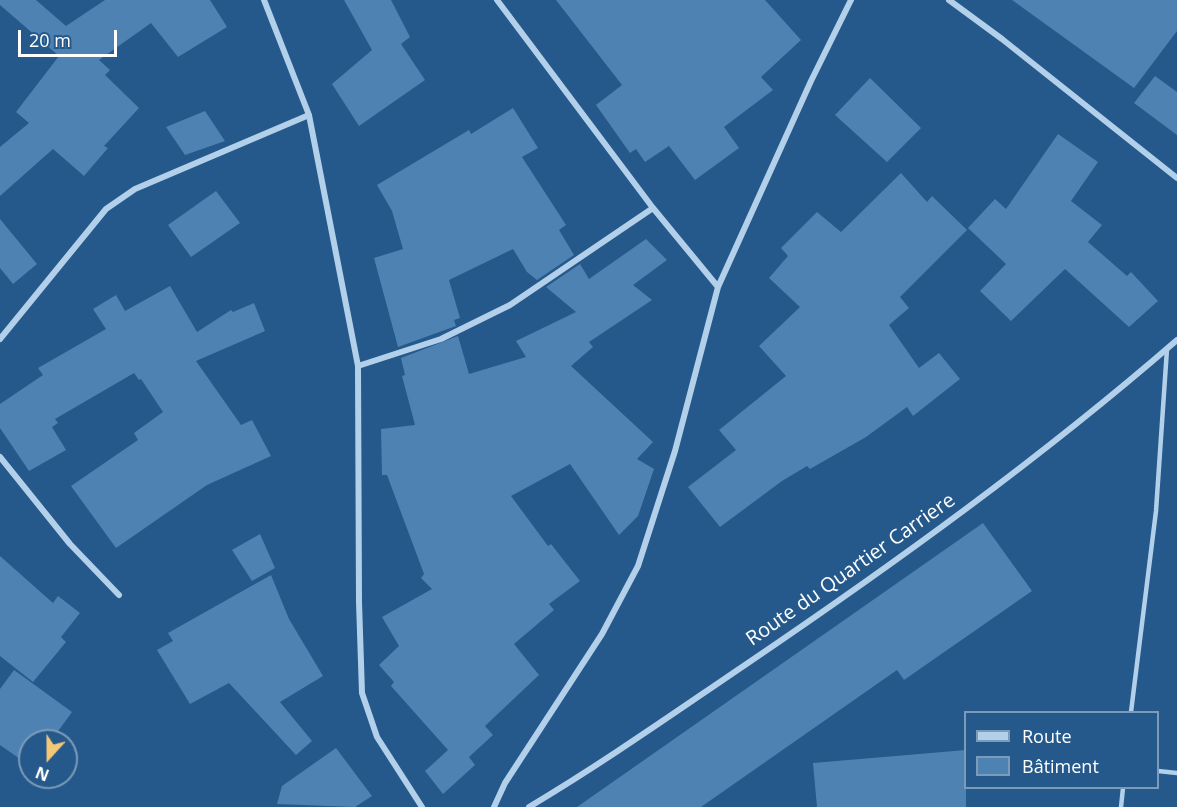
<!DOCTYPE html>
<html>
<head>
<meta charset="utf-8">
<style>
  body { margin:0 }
  #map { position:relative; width:1177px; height:807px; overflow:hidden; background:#25598b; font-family:"Open Sans",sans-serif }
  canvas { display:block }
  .legend { position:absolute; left:964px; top:711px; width:195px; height:78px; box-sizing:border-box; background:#25598b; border:2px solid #7c9bb9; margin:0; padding:8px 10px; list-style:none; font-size:18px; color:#fff }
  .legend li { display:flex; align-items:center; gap:12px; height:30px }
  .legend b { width:30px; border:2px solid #7c9bb9 }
  .north { position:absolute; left:18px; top:729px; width:60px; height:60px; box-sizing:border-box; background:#25598b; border:2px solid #7c9bb9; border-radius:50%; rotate:201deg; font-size:16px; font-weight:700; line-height:24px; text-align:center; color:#fff }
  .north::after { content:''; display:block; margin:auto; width:21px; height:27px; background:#f4c777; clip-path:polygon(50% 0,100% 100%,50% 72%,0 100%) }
  .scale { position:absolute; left:18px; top:30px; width:99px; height:27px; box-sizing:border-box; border:3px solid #fff; border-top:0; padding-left:8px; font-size:18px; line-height:21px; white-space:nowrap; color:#fff; -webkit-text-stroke:4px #25598b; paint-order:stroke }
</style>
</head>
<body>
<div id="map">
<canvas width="1177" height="807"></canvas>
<ul class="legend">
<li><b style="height:8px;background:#b3d0ea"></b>Route</li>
<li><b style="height:16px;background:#4e82b2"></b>Bâtiment</li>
</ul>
<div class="north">N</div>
<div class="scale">20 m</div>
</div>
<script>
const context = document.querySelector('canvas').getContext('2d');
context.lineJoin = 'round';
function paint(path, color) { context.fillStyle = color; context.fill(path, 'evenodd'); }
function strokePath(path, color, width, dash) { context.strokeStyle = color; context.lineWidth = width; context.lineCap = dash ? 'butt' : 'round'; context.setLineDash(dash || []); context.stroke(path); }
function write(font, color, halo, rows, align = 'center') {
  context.font = font + ' "Open Sans",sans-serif'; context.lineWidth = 6; context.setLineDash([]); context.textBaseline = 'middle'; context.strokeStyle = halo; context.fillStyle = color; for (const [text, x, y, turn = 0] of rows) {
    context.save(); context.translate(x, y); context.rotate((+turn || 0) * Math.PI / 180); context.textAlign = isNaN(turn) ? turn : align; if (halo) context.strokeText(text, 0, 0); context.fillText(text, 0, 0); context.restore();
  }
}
paint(new Path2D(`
  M0 0H36L66 26 105 0H210L227 27 178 57 151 23 99 60 110 70 105 75 139 108 104 146 108 148 84 176 53 149 0 196V147L29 123 16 112 59 56 0 5Z
  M344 0H391L410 37 401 44 425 80 359 126 332 84 372 50Z
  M556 0H765L801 40 761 77 773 90 724 127 739 148 695 180 669 146 645 162 636 149 630 153 596 105 622 85Z
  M1012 0H1177V31L1134 88Z
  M1155 76 1177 92V135L1134 103Z
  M870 78 921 128 887 162 835 115Z
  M513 108 538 148 522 157 566 225 559 230 574 255 537 280 527 272 513 249 449 280 460 318 454 320 456 326 398 347 374 258 403 249 392 211 377 185 469 130 471 134Z
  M205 111 225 141 185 155 166 127Z
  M1058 134 1098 162 1071 201 1102 225 1088 242 1127 276 1131 272 1158 301 1129 327 1065 269 1011 321 980 291 1006 264 968 228 995 199 1006 209Z
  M901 173 927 202 932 196 967 230 900 297 909 308 889 325 919 368 939 353 960 379 913 416 907 407 866 437 810 469 807 466 782 481 720 527 688 487 736 450 719 430 786 376 759 346 800 307 769 278 788 256 781 248 817 212 841 232Z
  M216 191 240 223 191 257 168 225Z
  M0 219 37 264 13 284 0 268Z
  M646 239 667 260 633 285 652 300 589 342 593 347 571 366 653 442 637 459 654 469 638 516 619 535 570 464 511 496 548 546 551 544 580 581 549 604 554 610 514 644 539 675 485 726 493 735 469 757 475 765 443 794 425 771 448 750 391 686 394 682 379 665 399 646 382 617 432 589 421 578 424 574 387 475H382L381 429 415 425 402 376 405 375 401 358 458 336 469 374 526 357 516 341 576 312 546 287 580 264 589 279Z
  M170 286 197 332 231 310 233 312 254 303 265 331 196 361 241 425 252 420 271 456 207 485 116 548 71 486 138 440 134 433 163 412 141 379 139 380 134 373 55 419 58 423 52 427 66 450 29 471 0 428V404L43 375 38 368 106 329 93 309 116 295 125 311Z
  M983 523 1032 591 904 680 897 670 701 807H577Z
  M260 534 275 568 252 581 232 550Z
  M0 556 53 603 58 596 80 613 61 637 66 642 33 682 0 656Z
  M271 575 289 619 323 676 280 702 312 741 296 755 229 683 190 704 157 650 173 641 168 633Z
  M14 670 72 712 51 741H30V766L0 745V689Z
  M336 748 372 796 355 807 277 804 282 786Z
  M966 750V807H817L813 763Z`), '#4e82b2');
strokePath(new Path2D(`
  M1131 712 1156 511 1167 349
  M1158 771 1177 773
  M1121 807 1123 788`), '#b3d0ea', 4.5);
strokePath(new Path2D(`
  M264 0 309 115 358 366 359 602 362 693 377 737 422 807
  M497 0 653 208 718 287
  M949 0 1002 39 1177 178
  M0 339 106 209 135 189 309 115
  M358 366 441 339 510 305 653 208
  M0 457 70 544 119 595
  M494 807 505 783 602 634 638 566 675 451 718 287 811 81 851 0
  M529 807C603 763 674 713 745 665 894 564 1041 458 1177 340`), '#b3d0ea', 6);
write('20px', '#fff', '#25598b', [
  ["Route du Quartier Carriere",851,570,-35]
]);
</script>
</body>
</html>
